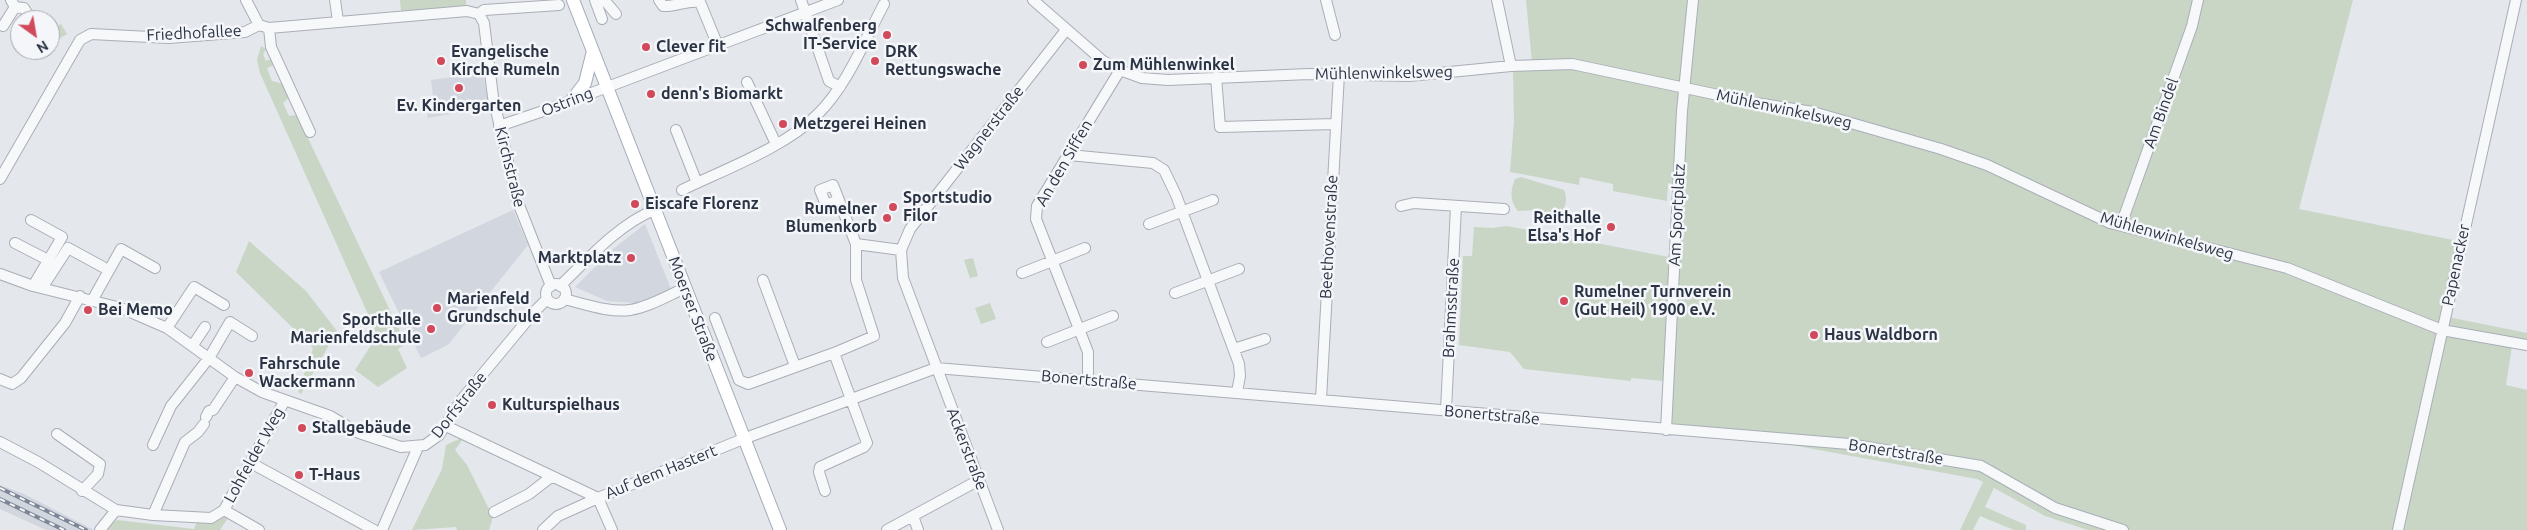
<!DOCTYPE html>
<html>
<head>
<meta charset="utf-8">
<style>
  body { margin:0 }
  #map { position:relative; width:2527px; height:530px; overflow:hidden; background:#e4e7ec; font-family:Ubuntu,sans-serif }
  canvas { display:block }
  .north { position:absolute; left:10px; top:10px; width:50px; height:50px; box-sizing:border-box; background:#f4f6f9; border:1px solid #a4a8b1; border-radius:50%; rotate:148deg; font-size:14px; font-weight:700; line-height:20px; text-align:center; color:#2b3445 }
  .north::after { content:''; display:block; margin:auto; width:18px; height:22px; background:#d1495b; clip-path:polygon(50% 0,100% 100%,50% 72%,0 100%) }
</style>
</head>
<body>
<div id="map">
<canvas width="2527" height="530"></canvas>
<div class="north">N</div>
</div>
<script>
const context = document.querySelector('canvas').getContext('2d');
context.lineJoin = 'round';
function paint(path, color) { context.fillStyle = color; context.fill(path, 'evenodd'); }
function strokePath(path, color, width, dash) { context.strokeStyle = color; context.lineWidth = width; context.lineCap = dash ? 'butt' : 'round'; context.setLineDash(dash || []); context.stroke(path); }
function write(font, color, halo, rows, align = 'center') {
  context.font = font + ' Ubuntu,sans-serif'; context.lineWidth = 5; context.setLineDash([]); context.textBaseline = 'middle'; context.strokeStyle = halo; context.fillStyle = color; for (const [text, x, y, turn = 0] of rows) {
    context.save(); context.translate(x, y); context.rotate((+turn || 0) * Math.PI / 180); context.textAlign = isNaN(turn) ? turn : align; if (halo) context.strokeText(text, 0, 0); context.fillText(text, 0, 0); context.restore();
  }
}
paint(new Path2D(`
  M483 73 489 107 428 118 426 107 433 96 431 80Z
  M513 210 528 245 448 345 421 358 379 272Z
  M645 224 671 289 636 303 607 301 575 287 613 249Z
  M0 485 24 494 94 530H46L0 509Z`), '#d2d6de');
paint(new Path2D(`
  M400 0H466V6L401 11Z
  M1526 0H2196L2117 220H2114L1979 159 1874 124 1812 108 1572 60 1532 62Z
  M2201 0H2353L2299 209 2458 241 2396 530H2088L2045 516 1994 488 1985 507 2026 525V530H2014L1980 516 1973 530H1960L1983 482 1977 479 1710 430 1672 425 1669 420 1688 96 1694 93C1777 109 1861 125 1941 152 2003 174 2062 203 2122 230Z
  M61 24 67 34 50 44V30Z
  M261 46 266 49 263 54 266 61 271 59 274 65 267 68 272 81 284 84 290 97 283 103 289 116 297 115 406 344 398 349 407 368 378 387 355 370 375 339V330L260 73 257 60Z
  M1574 69 1681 92 1675 184 1668 183 1667 201 1613 191V184L1580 177 1579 185 1510 172 1514 122 1513 71Z
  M1521 177 1564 190C1572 207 1555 225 1541 216 1539 214 1538 212 1536 210L1518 211C1510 202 1510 190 1515 179Z
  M1507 226 1669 257 1663 381 1631 378V381L1524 369 1510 352 1459 345 1463 256H1472L1474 227 1492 228Z
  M249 241 306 291 337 331 301 394 298 392 313 348 236 272Z
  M973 258 978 276 970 278 964 260Z
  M990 303 996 319 981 324 975 308Z
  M2448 317 2527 333V342L2449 328Z
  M2445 335 2512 346 2506 385 2527 390V530H2399Z
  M461 438 463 439 455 450 467 465 493 517 489 530H457L456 527 412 530 442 469 446 445Z
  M225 516 228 518 220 530H106L112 523 117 520 194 529 197 522 207 524Z`), '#c9d6c5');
const minor = new Path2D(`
  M246 0 259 25
  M335 0 338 21
  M595 0 602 19
  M659 0 663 6C676 7 686 0 700 2L718 46
  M801 0 829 81 840 87
  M1033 0 1103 61 1120 70 1142 78 1168 80 1309 74 1409 76 1511 66 1572 64 1756 103 1813 112 1941 149 1987 165 2110 223 2287 268 2442 330 2527 345
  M1326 0 1335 35
  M1497 0 1511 66
  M596 1 606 2 616 14
  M15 7 24 8 31 20
  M479 14 484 23 493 97 517 200 551 286
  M479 14 484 10 559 5
  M3 26 15 7 11 0
  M269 28 271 47 310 132
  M1216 77 1220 127 1336 124
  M747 82 776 144
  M499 126 552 108 838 0
  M676 130 697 183
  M1069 155 1153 163 1164 170 1176 195 1239 364 1240 376 1237 392
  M0 179 80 40 91 34 169 38 245 32 259 25 269 28 467 11 479 14
  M682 190C723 170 786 147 818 114 848 84 864 41 884 4
  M839 200 826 205 820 190 833 185 856 244 901 250
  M1401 206 1414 203 1504 209
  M31 220 62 237 33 286
  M1149 224 1213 200
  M2121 225 2192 26 2198 0
  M15 243 50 261
  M1022 273 1085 248
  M0 274 33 286 121 308 167 328 235 377 262 392 330 416 359 433 401 447 425 445 439 435 462 399 535 311 547 299
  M763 280 795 366
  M546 294a10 10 0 1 1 20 0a10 10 0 1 1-20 0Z
  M560 286C588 259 618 225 654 210
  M42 288 68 248 103 267
  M1175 293 1239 269
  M93 299 121 249 155 268
  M564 299C585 304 609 313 630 310 649 307 667 296 685 288
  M715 318 739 380 748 384 834 353
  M167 328 194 287 224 305
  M1047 342 1113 316
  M193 345 205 327
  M1234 349 1265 339
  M0 379 12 384 21 378 65 323 80 296
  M1088 380V352L1036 219 1037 206 1120 70
  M1321 399 1339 74
  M1446 410 1456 206
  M206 417 209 411 213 410 235 377
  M446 426 598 498 743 439 936 368 1849 444 1981 466 2055 508 2123 530
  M1666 430 1682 111 1693 0
  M57 434 100 464 98 474 82 491
  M0 442 38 462 116 510 153 515 211 518 224 510 285 400
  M153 445 171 406 209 358 230 322 252 336
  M251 463 374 530
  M825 491 819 472 820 467 864 447 867 443 834 353 874 336 856 280V244
  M224 510 259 530
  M494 512 529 494 551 477
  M153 515 185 442 198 432 204 424
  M913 516 918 530
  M100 530 116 510
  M382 530 418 447
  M543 530 558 516 598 498 612 530
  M887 530 979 480
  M998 530 903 278 901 250 910 229 1066 30
  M2398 530 2516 0`);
const major = new Path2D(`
  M573 0 780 530
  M572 100 585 83 593 51`);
strokePath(minor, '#a9aeb7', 12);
strokePath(major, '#a3abb8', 14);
strokePath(minor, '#f7f8fa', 10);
strokePath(major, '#fff', 12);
const rail = new Path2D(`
  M0 488 86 530
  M0 499 64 530`);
strokePath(rail, '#7d8696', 4);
strokePath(rail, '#f4f6f9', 2, [5.5]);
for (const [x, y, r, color] of [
  [887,35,5,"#d1495b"],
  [646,47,5,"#d1495b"],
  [441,61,5,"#d1495b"],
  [875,61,5,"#d1495b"],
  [1083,65,5,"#d1495b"],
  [459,88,5,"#d1495b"],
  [651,94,5,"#d1495b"],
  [783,124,5,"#d1495b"],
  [635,204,5,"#d1495b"],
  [893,207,5,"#d1495b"],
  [887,218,5,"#d1495b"],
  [1611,227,5,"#d1495b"],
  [631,258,5,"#d1495b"],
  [1564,301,5,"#d1495b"],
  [437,308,5,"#d1495b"],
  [88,310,5,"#d1495b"],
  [431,329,5,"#d1495b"],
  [1814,335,5,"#d1495b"],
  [249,373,5,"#d1495b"],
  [492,405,5,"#d1495b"],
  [302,428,5,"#d1495b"],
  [299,475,5,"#d1495b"]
]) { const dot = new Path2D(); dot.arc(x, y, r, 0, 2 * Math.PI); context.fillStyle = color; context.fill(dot); strokePath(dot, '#f4f6f9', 2); }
write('bold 16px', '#2b3445', '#f4f6f9', [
  ["Schwalfenberg",877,26,"right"],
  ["IT-Service",877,44,"right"],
  ["Clever fit",656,47],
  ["Evangelische",451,52],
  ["Kirche Rumeln",451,70],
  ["DRK",885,52],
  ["Rettungswache",885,70],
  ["Zum Mühlenwinkel",1093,65],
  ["denn's Biomarkt",661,94],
  ["Ev. Kindergarten",459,106,"center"],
  ["Metzgerei Heinen",793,124],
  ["Sportstudio",903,198],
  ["Filor",903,216],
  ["Eiscafe Florenz",645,204],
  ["Rumelner",877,209,"right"],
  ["Blumenkorb",877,227,"right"],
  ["Reithalle",1601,218,"right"],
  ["Elsa's Hof",1601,236,"right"],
  ["Marktplatz",621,258,"right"],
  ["Rumelner Turnverein",1574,292],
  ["(Gut Heil) 1900 e.V.",1574,310],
  ["Marienfeld",447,299],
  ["Grundschule",447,317],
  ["Bei Memo",98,310],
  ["Sporthalle",421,320,"right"],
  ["Marienfeldschule",421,338,"right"],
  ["Haus Waldborn",1824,335],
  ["Fahrschule",259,364],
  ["Wackermann",259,382],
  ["Kulturspielhaus",502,405],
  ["Stallgebäude",312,428],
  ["T-Haus",309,475]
], 'left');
write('16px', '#2b3445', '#f4f6f9', [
  ["Friedhofallee",194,33,-3],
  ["Mühlenwinkelsweg",1384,73,-1],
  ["Ostring",567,102,-21],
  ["Mühlenwinkelsweg",1784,109,12],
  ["Am Bindel",2161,113,-70],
  ["Wagnerstraße",989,128,-52],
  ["An den Siffen",1064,163,-60],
  ["Kirchstraße",510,167,76],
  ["Am Sportplatz",1677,215,-87],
  ["Mühlenwinkelsweg",2167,236,16],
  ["Beethovenstraße",1329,237,-87],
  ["Papenacker",2456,265,-78],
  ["Brahmsstraße",1451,308,-87],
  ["Moerser Straße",693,309,69],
  ["Bonertstraße",1089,380,5],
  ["Dorfstraße",459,405,-52],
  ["Bonertstraße",1492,415,5],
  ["Ackerstraße",967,449,69],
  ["Bonertstraße",1896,452,9],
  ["Lohfelder Weg",254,455,-61],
  ["Auf dem Hastert",661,472,-22]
]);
</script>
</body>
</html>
